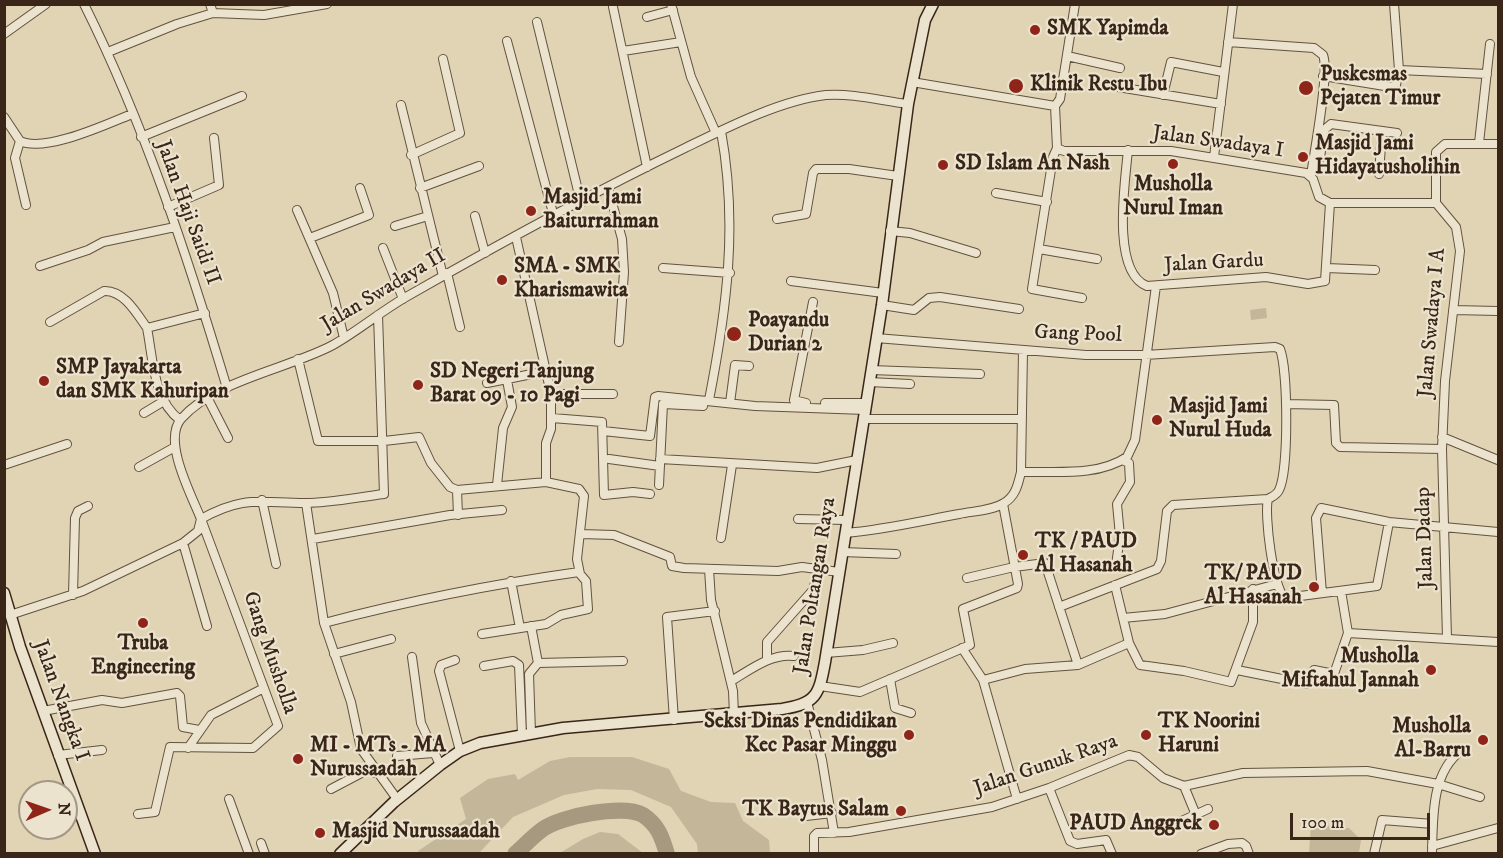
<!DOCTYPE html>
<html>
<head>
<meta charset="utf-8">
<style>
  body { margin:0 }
  #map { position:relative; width:1503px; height:858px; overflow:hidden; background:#e0d4b4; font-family:"IM FELL DW Pica",serif }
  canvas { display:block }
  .frame { position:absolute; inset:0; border:6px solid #392618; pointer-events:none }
  .north { position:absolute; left:18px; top:780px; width:60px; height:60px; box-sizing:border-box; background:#ebe3ce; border:2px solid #a49785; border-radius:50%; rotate:88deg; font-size:16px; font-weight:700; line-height:24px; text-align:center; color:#392618 }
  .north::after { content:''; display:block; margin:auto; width:21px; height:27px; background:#8f2418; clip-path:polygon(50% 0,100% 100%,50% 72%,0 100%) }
  .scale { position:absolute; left:1290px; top:813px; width:140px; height:27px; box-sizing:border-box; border:3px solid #392618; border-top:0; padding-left:8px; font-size:18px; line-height:21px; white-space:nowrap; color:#392618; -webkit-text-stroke:4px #ebe3ce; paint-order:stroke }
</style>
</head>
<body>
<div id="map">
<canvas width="1503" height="858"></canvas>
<div class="frame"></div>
<div class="north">N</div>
<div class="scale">100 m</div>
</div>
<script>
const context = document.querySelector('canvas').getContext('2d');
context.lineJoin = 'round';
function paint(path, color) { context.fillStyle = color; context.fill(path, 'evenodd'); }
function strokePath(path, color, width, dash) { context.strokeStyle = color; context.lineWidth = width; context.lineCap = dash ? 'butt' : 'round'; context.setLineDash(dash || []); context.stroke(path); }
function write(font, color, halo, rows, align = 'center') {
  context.font = font + ' "IM FELL DW Pica",serif'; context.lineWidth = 4.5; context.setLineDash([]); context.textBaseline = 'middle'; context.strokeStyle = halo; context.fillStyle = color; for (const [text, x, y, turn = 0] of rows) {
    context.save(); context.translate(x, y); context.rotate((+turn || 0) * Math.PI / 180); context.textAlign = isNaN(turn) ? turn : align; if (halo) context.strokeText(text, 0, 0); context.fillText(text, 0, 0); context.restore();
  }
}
paint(new Path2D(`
  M1266 308 1267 318 1251 320 1250 310Z
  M570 757H632L669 769 681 791 711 802 735 803 743 821 769 840 770 853H698L697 844 671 807 631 790 597 789 564 795 513 817 479 853 421 854 418 851 466 819 460 798 488 779 515 774 518 780 550 761Z
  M1311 824 1349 828 1361 840 1359 853H1309Z
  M600 832 618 834 643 853H560L583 839Z`), '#c4b699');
strokePath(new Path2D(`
  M515 854C524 846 533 836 543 829 561 816 623 804 643 815 658 825 662 837 667 854`), '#a7997f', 16);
const street = new Path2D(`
  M84 4C145 126 188 258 227 388
  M210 4 213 13
  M671 4 691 77 716 133
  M613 7 647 167
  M647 17 673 10
  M537 22 581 203
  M4 34 46 4
  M507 41 554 217
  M1228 42 1314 48 1323 55C1330 72 1314 153 1311 175
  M623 51 681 42
  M108 52 177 24 213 13 264 15 327 4
  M1067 56 1120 68
  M1399 70 1487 74
  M1323 76 1391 87 1396 85 1399 70 1394 4
  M912 82 1055 106
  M1094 83 1221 104
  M1163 95 1171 62 1223 72
  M401 105 443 276
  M1055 106 1060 99 1075 4
  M1055 106 1057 148
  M4 117 20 141C45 153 107 124 132 114
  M141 137 242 96
  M20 141 15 158 26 205
  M1479 143 1490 44
  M1057 148 1064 151H1171L1306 173 1313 179 1319 197 1330 203H1436
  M1057 148 1053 157 1032 289 1082 298
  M1128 150C1125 182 1111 272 1147 286L1266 277 1308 284 1325 281 1330 203
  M411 155 460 133 443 59
  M1214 157 1233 4
  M1313 160 1320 158 1324 130 1331 124 1397 133
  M1379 174 1382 132
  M420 188 479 166
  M608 188 622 239 624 272 619 342
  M996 193 1047 202
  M168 207 219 185 214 138
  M297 210 333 293 344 338
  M475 216 485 253
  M777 219 806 214 813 173 816 169H849L898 176
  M395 226 428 216
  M890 231 910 233 976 253
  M310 238 369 215 360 188
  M383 248 403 299
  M1039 249 1097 259
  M40 266 88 250 103 242 175 227
  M663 268 730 273
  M1327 268 1375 270
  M447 273 460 327
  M791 281 883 293
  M882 305 914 310 929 298 940 297 1019 309
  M1453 310 1498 311
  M50 322 104 291C124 290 137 314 147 328L205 313
  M147 328C153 358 153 400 180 420
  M876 338 1086 355H1145L1275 347 1280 349C1288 370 1289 471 1279 490 1277 495 1273 496 1268 499L1173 505 1167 511 1161 561 1157 569 1059 607
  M298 359 318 441H384L419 437 431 463 450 487 457 490
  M871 370 980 374
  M869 382 910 384
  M487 383 547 371
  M551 394H613
  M208 399 228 438
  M709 400C727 308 738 224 721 131
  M730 403 735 365 749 366
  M806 403 794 400 813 302
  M825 403H866
  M1286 404 1334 405 1336 443 1340 447 1442 449
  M144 413 164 401
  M552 418 602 422 604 495 633 492 650 494
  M863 419H1020
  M603 431 650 436 655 397 658 396 755 406 865 410
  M1442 437 1498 460
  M609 459 660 466
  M660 459 817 468 857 460
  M4 465 67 444
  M139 467 175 447
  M1021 472C1055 471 1097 477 1127 457L1135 440 1156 286
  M497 485 503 428 512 407 507 380
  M659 485 663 404 703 406
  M1268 499C1264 514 1273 589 1285 598L1377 586 1389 522
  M262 500 276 564
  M306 503 324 623 351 702 361 749 397 799
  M458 515 457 490 546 482V443L551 429V394L516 237
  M798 519 847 520
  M845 533C884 530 921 521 959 514 973 511 992 511 1004 503 1016 496 1018 484 1021 472L1023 351
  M581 534 614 535 670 557 672 566 684 568 778 571 802 567 839 572
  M721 538 732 465
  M313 539 450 515 502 510
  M183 543 207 626
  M842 552 896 554
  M1116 565 1120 536 1117 504 1130 482 1129 463 1122 460
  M709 569 711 600 733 691 734 715
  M967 578 1014 567 1045 563 1078 665
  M511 581 520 628
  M1341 591 1348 633 1498 642
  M1322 593 1316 518 1321 508 1389 522 1498 532
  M73 595 75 518 78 511 88 506
  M10 615 83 591 183 543 198 531 201 519C192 496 162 441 181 419 215 380 288 369 333 345 358 331 380 312 406 297 497 245 590 194 685 148 726 128 781 100 826 95 853 93 882 101 908 104
  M1123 618 1165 614 1277 584
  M324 623C408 601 493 584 579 572
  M531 626 538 663
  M482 634 546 624 561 615 588 609 586 581 580 574 577 559 584 496 579 489 546 482
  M1447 638 1442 449 1445 381 1460 251 1456 227 1436 203V152L1445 144H1498
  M1129 643 1140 665 1184 671 1231 682 1253 622V589
  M962 648 983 680 1017 799
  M826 653 863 650 893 643
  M334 654 391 639
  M412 657 421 723 440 765
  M455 660 441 665 439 671 460 751
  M767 660V642L813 590 819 568
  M484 666 513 661 519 665 522 735
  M1237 670 1307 684 1314 670 1334 674 1348 633
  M890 679 895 708 911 713
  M983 680 1025 669 1078 665 1129 643 1115 585
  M731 681C750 670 771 653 794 656
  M820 686 860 692 970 645 963 609 1017 588 1018 584 1003 504
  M807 702 822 760 834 833
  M43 711 102 700 122 703 177 693 180 696 183 727 199 730
  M674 720 667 617 715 611
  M531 733 529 674 538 663 623 661
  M188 748 211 715 264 688
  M58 755 102 750
  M397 756 433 753
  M1184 786 1196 815
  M1049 788 1070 841 1077 844 1106 840 1112 854
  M331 789 369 769 375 773
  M229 799 249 854
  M138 814 155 812 170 747 253 748 278 726 201 519C244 495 260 503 305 503 331 503 358 497 384 494L378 315
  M806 816 832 813
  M1173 825 1208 809
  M261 843 265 854
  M1432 846 1498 828
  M814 854V836L817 833 849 832 992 807 1049 788 1129 755 1138 757 1163 778 1184 786 1243 773 1367 771 1438 784 1480 797
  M1201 854 1228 844 1242 843 1246 846 1249 854
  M1374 854 1382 820 1433 824
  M1432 854C1433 818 1431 772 1462 750`);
const secondary = new Path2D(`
  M4 593 20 647 95 854
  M340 854 394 802 440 765 460 751 480 743 563 728 782 709C816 704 819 695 825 662L882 305 908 104 925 20 933 4`);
strokePath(street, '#63523f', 10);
strokePath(secondary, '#392618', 13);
strokePath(street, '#ebe3ce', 8);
strokePath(secondary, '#ebe3ce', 10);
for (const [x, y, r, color] of [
  [1035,30,6,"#8f2418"],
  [1016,86,8,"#8f2418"],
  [1306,88,8,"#8f2418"],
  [1303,157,6,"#8f2418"],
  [1173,164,6,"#8f2418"],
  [943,165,6,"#8f2418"],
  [531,211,6,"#8f2418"],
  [502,280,6,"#8f2418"],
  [734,334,8,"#8f2418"],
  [44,381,6,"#8f2418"],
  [418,385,6,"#8f2418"],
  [1157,420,6,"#8f2418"],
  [1023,555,6,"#8f2418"],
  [1314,587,6,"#8f2418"],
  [143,623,6,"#8f2418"],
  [1431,670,6,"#8f2418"],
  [909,735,6,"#8f2418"],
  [1146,735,6,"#8f2418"],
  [1483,740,6,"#8f2418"],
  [298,759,6,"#8f2418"],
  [901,811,6,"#8f2418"],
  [1214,825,6,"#8f2418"],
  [320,833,6,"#8f2418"]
]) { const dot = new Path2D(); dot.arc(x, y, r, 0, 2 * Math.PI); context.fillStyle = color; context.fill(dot); strokePath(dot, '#ebe3ce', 2); }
write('bold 21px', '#392618', '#ebe3ce', [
  ["SMK Yapimda",1047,30],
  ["Puskesmas",1320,76],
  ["Pejaten Timur",1320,100],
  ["Klinik Restu Ibu",1030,86],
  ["Masjid Jami",1315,145],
  ["Hidayatusholihin",1315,169],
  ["SD Islam An Nash",955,165],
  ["Musholla",1173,186,"center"],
  ["Nurul Iman",1173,210,"center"],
  ["Masjid Jami",543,199],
  ["Baiturrahman",543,223],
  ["SMA - SMK",514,268],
  ["Kharismawita",514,292],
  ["Poayandu",748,322],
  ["Durian 2",748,346],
  ["SMP Jayakarta",56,369],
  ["dan SMK Kahuripan",56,393],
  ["SD Negeri Tanjung",430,373],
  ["Barat 09 - 10 Pagi",430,397],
  ["Masjid Jami",1169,408],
  ["Nurul Huda",1169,432],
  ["TK / PAUD",1035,543],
  ["Al Hasanah",1035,567],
  ["TK/ PAUD",1302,575,"right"],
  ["Al Hasanah",1302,599,"right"],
  ["Truba",143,645,"center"],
  ["Engineering",143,669,"center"],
  ["Musholla",1419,658,"right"],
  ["Miftahul Jannah",1419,682,"right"],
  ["Seksi Dinas Pendidikan",897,723,"right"],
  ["Kec Pasar Minggu",897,747,"right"],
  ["TK Noorini",1158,723],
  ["Haruni",1158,747],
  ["Musholla",1471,728,"right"],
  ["Al-Barru",1471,752,"right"],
  ["MI - MTs - MA",310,747],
  ["Nurussaadah",310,771],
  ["TK Baytus Salam",889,811,"right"],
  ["PAUD Anggrek",1202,825,"right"],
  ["Masjid Nurussaadah",332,833]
], 'left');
write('21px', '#392618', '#ebe3ce', [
  ["Jalan Swadaya I",1218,143,8],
  ["Jalan Haji Saidi II",187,213,70],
  ["Jalan Gardu",1214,264,-3],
  ["Jalan Swadaya II",384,291,-31],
  ["Jalan Swadaya I A",1433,323,-85],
  ["Gang Pool",1078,335,2],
  ["Jalan Dadap",1426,538,-92],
  ["Jalan Poltangan Raya",816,586,-81],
  ["Gang Musholla",269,653,71],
  ["Jalan Nangka I",60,701,70],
  ["Jalan Gunuk Raya",1046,766,-19]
]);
</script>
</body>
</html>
